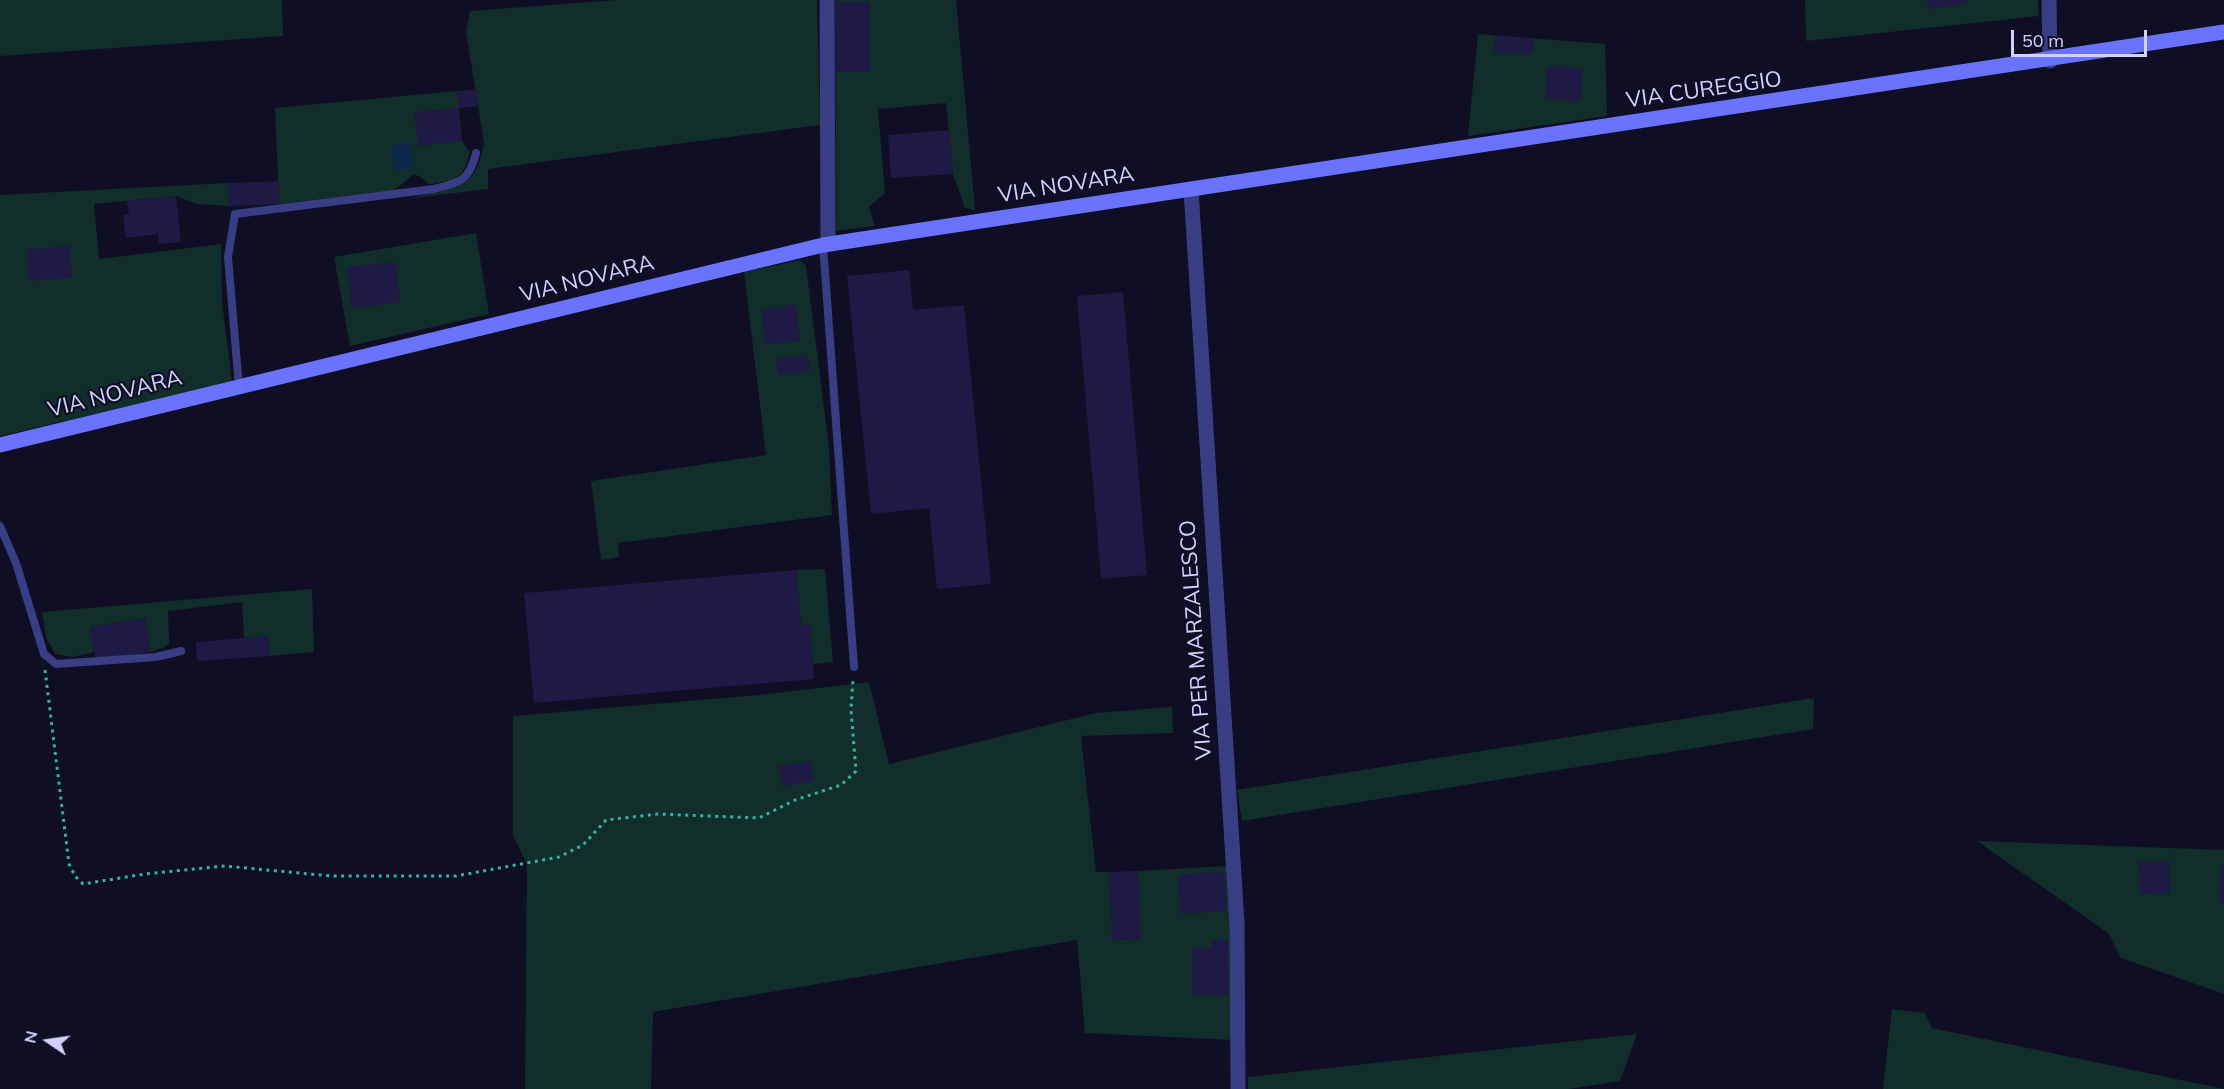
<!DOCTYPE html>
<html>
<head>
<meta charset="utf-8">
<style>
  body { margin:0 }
  #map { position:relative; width:2224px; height:1089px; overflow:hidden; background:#100e24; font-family:Mulish,sans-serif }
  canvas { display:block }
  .north { position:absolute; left:18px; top:1011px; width:60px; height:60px; -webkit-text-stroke:4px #100e24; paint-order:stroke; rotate:283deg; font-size:16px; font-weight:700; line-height:24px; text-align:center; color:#d2d1ff }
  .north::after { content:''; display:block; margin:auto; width:21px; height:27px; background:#d2d1ff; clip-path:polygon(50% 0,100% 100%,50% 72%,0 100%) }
  .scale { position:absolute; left:2011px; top:30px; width:136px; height:27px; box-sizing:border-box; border:3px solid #d2d1ff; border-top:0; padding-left:8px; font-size:18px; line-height:21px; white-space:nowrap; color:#d2d1ff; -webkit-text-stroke:4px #100e24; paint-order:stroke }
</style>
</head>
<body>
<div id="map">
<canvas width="2224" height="1089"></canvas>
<div class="north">N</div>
<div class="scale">50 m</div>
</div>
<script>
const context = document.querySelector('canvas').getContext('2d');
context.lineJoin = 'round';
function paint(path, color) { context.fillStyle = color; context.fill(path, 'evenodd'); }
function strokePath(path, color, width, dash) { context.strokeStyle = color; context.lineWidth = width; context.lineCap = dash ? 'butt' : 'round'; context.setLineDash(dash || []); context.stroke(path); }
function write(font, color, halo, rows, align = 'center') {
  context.font = font + ' Mulish,sans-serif'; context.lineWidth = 4.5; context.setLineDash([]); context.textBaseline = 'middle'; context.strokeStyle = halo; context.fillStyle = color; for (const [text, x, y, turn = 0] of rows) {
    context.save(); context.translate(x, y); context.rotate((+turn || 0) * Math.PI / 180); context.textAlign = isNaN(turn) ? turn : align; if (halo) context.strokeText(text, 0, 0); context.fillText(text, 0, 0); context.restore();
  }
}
paint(new Path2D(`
  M0 0H282L283 36 0 56Z
  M618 0H817L820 125 488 169V189L413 198C455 184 474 196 484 143L466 32 470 11Z
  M835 0H956L975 210 965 208 953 174 946 103 878 109 885 193 869 207 875 226 836 231Z
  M1805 0H2038L2039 16 1806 41Z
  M1478 34 1605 44 1607 116 1468 136Z
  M457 91 462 141 470 152C463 180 456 180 429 184L419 176 413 175 393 191 279 204 275 108Z
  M228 183 229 206 197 204 176 196 94 204 99 259 221 244 222 302 232 382 0 436V195Z
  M476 233 489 314 350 346 334 257Z
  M800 260 806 266 829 447 832 515 618 543 619 557 601 560 591 481 766 455 744 272Z
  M825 569 833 662 813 664 810 625 801 626 796 570Z
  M312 589 314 652 270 656 268 636 244 638 242 602 168 611 169 643 165 647 150 652 145 618 91 627 94 652 72 657 55 654 46 637 42 612Z
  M869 682 889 764 1096 713 1172 707 1173 733 1081 736 1096 872H1109L1113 940 1140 939 1138 871 1228 866 1234 1040 1085 1033 1077 940 653 1012 651 1089H525L527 865 513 835V716L759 695Z
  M1814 698 1813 729 1242 821 1237 790Z
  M1977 841 2224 850V994L2121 958 2108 933Z
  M1892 1009 1925 1013 1932 1028 2224 1089H1883Z
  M1637 1034 1620 1081 1569 1089H1248V1077Z`), '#112e2a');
paint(new Path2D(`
  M409 142 414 167 395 171 390 146Z`), '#0d2949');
paint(new Path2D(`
  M1927 0H1967V4L1928 9Z
  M836 2H870V72H835Z
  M1495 36 1534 38 1533 54 1494 52Z
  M1547 66 1583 69 1581 101 1545 98Z
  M477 89 479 106 458 108 457 91Z
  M458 108 462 141 418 146 414 112Z
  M950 130 953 174 891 178 888 135Z
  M278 181 279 204 229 206 228 183Z
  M176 196 181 242 159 244 158 234 126 238 123 215 129 214 127 201Z
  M69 246 72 278 29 281 27 249Z
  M396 262 400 302 351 308 347 267Z
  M909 270 913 310 964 305 991 584 937 589 929 508 871 514 847 276Z
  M1123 292 1147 575 1101 579 1077 296Z
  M796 305 800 341 765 345 761 309Z
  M808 355 810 371 778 375 776 359Z
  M796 570 801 626 810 625 814 679 534 703 524 593Z
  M145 618 150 652 96 660 90 627Z
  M269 636 270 656 197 661 196 642Z
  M811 761 814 781 782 786 779 766Z
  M2169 861 2170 893 2140 894 2139 862Z
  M2221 865H2224V903L2219 902Z
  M1138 871 1141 939 1112 940 1109 872Z
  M1224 871 1227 911 1180 914 1178 875Z
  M1211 940H1228V995H1192V948H1212Z`), '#1f1a45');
strokePath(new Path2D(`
  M45 670 69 864 75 876 83 884 145 874 225 866 331 876H456L559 857 583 845 606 820 658 814 759 818 795 800 841 785 856 771 851 710 853 679`), '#2fb5a1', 3, [3, 4.5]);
strokePath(new Path2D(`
  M823 245 854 667
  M239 387 228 257 235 214 434 189C461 182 469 181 476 153
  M0 526 16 563 44 654 56 664 156 657 181 651`), '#393d83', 8);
strokePath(new Path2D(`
  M827 0 828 244
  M2049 0 2050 61
  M1191 189 1237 923 1238 1089`), '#393d83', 15);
strokePath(new Path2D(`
  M0 445 823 245 2224 32`), '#6973fe', 15);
write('22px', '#d2d1ff', '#100e24', [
  ["VIA CUREGGIO",1704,90,-8],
  ["VIA NOVARA",1066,185,-9],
  ["VIA NOVARA",587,279,-14],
  ["VIA NOVARA",115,394,-14],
  ["VIA PER MARZALESCO",1196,640,-94]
]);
</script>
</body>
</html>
